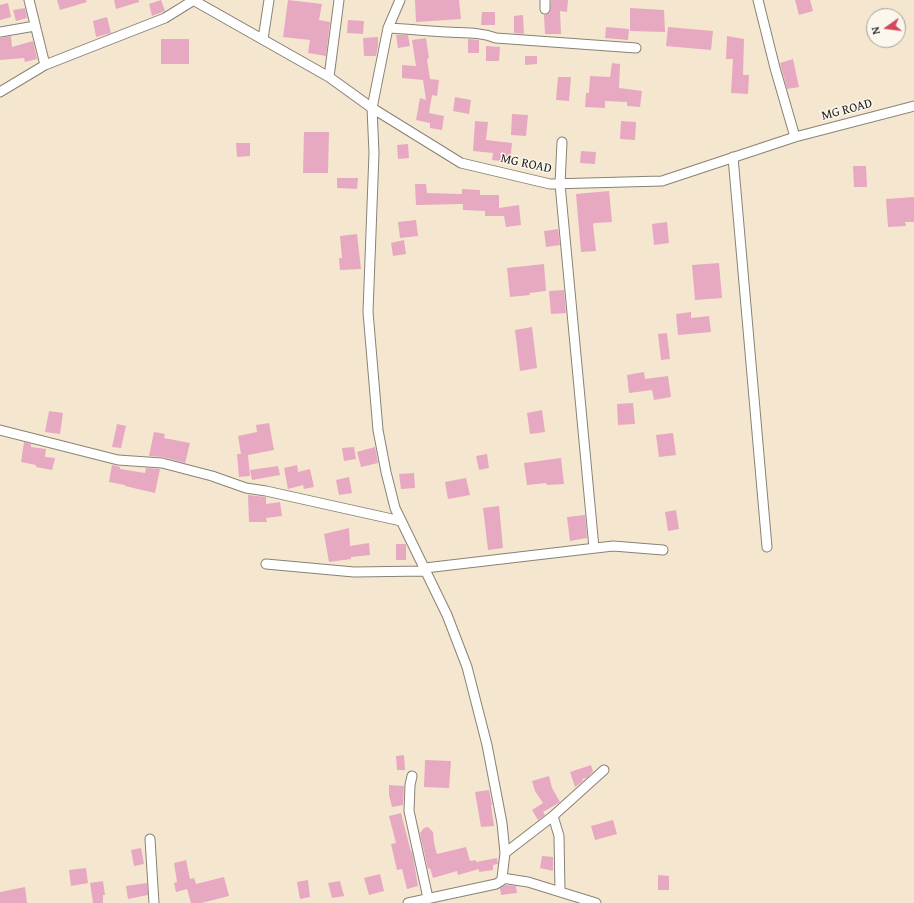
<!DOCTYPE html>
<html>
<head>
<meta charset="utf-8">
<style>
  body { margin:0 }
  #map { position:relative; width:914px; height:903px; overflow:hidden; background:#f5e7cf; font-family:"Gentium Book Plus",serif }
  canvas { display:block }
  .north { position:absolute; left:866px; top:8px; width:40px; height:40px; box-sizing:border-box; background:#fbf7ec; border:1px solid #a29f99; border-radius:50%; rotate:256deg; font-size:11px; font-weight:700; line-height:16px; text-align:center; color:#1c1c1c }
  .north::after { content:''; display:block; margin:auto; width:14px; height:18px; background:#d1495b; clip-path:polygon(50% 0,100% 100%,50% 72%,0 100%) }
</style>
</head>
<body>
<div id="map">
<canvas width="914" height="903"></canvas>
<div class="north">N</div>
</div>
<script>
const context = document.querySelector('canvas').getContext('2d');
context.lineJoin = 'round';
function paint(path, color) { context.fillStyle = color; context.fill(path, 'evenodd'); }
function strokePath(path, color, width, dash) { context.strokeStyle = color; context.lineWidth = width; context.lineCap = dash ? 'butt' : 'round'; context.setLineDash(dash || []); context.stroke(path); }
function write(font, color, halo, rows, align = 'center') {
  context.font = font + ' "Gentium Book Plus",serif'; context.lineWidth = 3; context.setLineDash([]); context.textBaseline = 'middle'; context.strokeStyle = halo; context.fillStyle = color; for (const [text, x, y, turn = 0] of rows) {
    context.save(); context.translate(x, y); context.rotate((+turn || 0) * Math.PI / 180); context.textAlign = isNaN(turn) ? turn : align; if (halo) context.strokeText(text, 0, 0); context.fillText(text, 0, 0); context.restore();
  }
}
paint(new Path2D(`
  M57 0H86L87 2 60 10Z
  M114 0H139V2L116 9Z
  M161 0 165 11 152 16 149 4Z
  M288 0 322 4 319 20 330 22 326 56 308 53 310 40 283 37Z
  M415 0H459L461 19 416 22Z
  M551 0H568L567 12 560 11 561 34H545L544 15 548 14 550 12Z
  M795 0H810L813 11 799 15Z
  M8 3 11 17 0 20V5Z
  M25 8 27 18 16 21 13 10Z
  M630 8 664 10 665 32 630 31Z
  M482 12H495V25H481Z
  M523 15 524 34 514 33V16Z
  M107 17 111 33 96 37 93 21Z
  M348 20 364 21 363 34 347 33Z
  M606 27 629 29 628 40 605 38Z
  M668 27 713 31 711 50 666 46Z
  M396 35H408L410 46 398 48Z
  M11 36 12 47 33 41 37 59 25 62 24 58 0 60V38Z
  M727 36 744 39 743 75H749L748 94 731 93 733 59H726Z
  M378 37V46L376 56H364L363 38Z
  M426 38 429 58 427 59 430 79 439 80 437 96 432 95 429 113 444 116 442 130 430 128V123L416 120 420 98 426 100 423 80 402 78V65L416 66 412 40Z
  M161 39H189V64H161Z
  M468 39 479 40V53H468Z
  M486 46 500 47 499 61H486Z
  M525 56H537V64L525 65Z
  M793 59 799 87 787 89 780 63Z
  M612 63 620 64 619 88 642 91 640 107 627 106V102L605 101V108L585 107 586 93H589L590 76 610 77Z
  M558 77H571L569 101 556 100Z
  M455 97 471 100 469 114 453 111Z
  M512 114 528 115 526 136 511 135Z
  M475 121 488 122 486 140 512 143 510 162 492 160 493 153 473 151Z
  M621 121 636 122 635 140 620 139Z
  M304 132H329L328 173H303Z
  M236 143H250V156L237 157Z
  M408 144 409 158 398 159 397 145Z
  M581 151 596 152 595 164 580 163Z
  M853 166H866L867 187H854Z
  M337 178H358L357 189 337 188Z
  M415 184H426L427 193 462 194V189L480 190V195H499V208L519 205 521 225 506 227 504 216H485V211L463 210V204L416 205Z
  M609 191 612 222 594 223 593 225 596 251 581 252 576 194Z
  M914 197V222H905L906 226 888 227 886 199Z
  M416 220 418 236 400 238 398 222Z
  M667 222 669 243 654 245 652 224Z
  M558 229 560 245 546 247 544 231Z
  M357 234 361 269 340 270 339 258H342L340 236Z
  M404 240 406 254 393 256 391 243Z
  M719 263 722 298 695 300 692 265Z
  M544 264 546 291 529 293 530 295 510 297 507 268Z
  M564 290 566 313 551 314 549 291Z
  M691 312V318L709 316 711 332 678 335 676 314Z
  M532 327 537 368 520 371 515 330Z
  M667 333 670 359 661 360 658 334Z
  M644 372 645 379 668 376 671 397 654 400 652 390 629 393 627 375Z
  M633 403 635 424 618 425 617 404Z
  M542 410 545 432 530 434 527 413Z
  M49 411 63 413 60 434 45 432Z
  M269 423 274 450 248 455 250 476 239 477 237 454H241L238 436 257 432 256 425Z
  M117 424 126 426 121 448 112 447Z
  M154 432 165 434 164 438 190 443 185 463 163 457 149 456Z
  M673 433 676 455 659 457 656 435Z
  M24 442 31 444V447L46 449 45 457 55 458 52 470 36 467V465L21 462Z
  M354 447 356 459 344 461 342 448Z
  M375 447 378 463 361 467 357 452Z
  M487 454 489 468 479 470 476 456Z
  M561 458 564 484 547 485 546 483 527 485 524 463Z
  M112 465 120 467V469L145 473 146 468 160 469 155 493 125 486V485L109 482Z
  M297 465 298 472 310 469 314 487 304 489 303 485 288 489 284 468Z
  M278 466 280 475 252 480 250 470Z
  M414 473 415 488 401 489 399 474Z
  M349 477 352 493 339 495 336 480Z
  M466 478 470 495 448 499 445 482Z
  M248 495 266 497V504L280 502 282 516 266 518 267 522H249Z
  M499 506 503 548 488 550 483 508Z
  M676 510 679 529 668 531 665 512Z
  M585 515 587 538 570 541 567 517Z
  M349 528 350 546 369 543 370 555 351 557V559L329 562 324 534Z
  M396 544H406V560H396Z
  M404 755 405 770H397L396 756Z
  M425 760 451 761 449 788 424 787Z
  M591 765 593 771 587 778 582 779 583 781 575 787 570 772Z
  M549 776 552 788 560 802 543 812 545 815 538 820 532 810 543 803 535 791 532 781Z
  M389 785 404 786 403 805 392 807 389 795Z
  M489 790 492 805H491L494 826 481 827 475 792Z
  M401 813 411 852 412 851 418 886 407 889 402 869 397 870 391 844 396 843 389 816Z
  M613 820 617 834 595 840 591 826Z
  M428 827 433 832 434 843 437 854 466 847 470 861 476 860V862L497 858 498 864 493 865V870L479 872V869L458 875 457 871 433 878 430 868 428 869 420 833 424 828Z
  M141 848 144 864 134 866 131 850Z
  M542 856 553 857V871L540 868Z
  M186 860 190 879 194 878 196 884 224 877 229 896 201 903H191L187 889 176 892 174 883 177 882 174 863Z
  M86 868 88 883 71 886 69 870Z
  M380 874 384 891 369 895 364 878Z
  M658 875 669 876V890H658Z
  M308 880 310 897 300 899 297 882Z
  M103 881 105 895H103V903H93L90 883Z
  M340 881 344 896 332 898 328 883Z
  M147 883 148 895 128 899 126 886Z
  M505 885 516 886 517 893 501 895 500 888Z
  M25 887 27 903H0V892Z`), '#e7a8c1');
const street = new Path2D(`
  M29 0 45 65
  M193 0 329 77 372 108 461 163 550 184 662 181 795 137 914 106
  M400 0 388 28 372 108 374 153 368 312 378 430 386 472 395 508 447 615 467 667 487 745 502 823 505 853 502 878 501 881 496 884 408 903
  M545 0V9
  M758 0 775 68 795 137
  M388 28C408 29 427 31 447 32 464 33 480 32 496 38L636 48
  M0 32 35 26
  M263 39 269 0
  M329 77 339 0
  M0 92 45 65 165 18 194 0
  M562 142 560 184 594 548
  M733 157 767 547
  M0 430 118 460 162 463 212 476 246 488 266 491 401 521
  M266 564 354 572 426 571
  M425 568 613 546 663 550
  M412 776 410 785 409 811 428 898
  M553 816 559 836 560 891
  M150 839 154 903
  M505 853 553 816 604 770
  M502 878 528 882 596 903`);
strokePath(street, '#888276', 11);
strokePath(street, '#fff', 9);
write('13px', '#1c1c1c', '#fbf7ec', [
  ["MG ROAD",847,110,-15],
  ["MG ROAD",526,164,12]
]);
</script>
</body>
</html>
